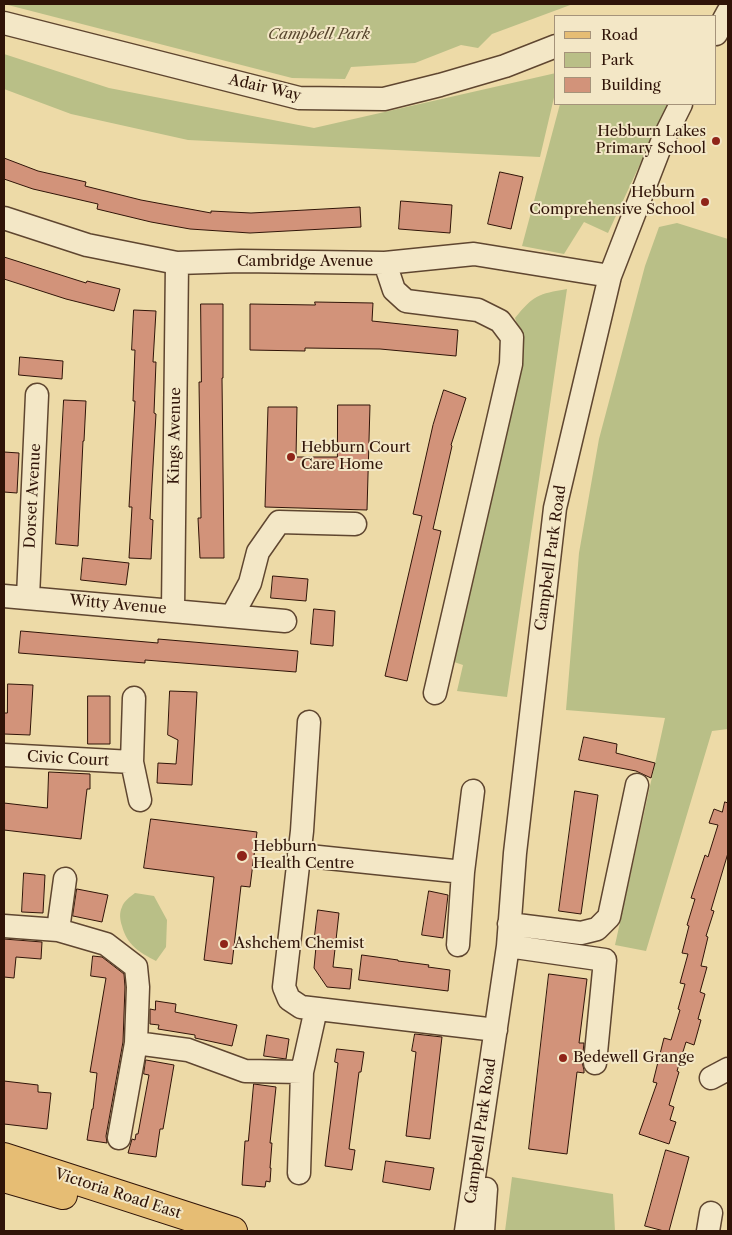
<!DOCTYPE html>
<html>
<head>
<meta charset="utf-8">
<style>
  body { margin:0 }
  #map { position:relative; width:732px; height:1235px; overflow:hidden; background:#eddaa7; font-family:"Libre Caslon Text",serif }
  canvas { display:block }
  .frame { position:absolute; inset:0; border:5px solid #301408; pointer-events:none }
  .legend { position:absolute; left:554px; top:15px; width:162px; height:90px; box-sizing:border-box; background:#f3e7c6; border:1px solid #a5937a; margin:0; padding:6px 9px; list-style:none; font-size:15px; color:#301408 }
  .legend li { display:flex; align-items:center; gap:10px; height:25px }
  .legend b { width:25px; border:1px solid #a5937a }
</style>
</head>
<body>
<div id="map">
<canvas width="732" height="1235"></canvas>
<div class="frame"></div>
<ul class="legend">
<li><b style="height:6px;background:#e6bd74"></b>Road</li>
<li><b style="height:14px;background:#b9bf87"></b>Park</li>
<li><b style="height:14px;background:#d2937a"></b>Building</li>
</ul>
</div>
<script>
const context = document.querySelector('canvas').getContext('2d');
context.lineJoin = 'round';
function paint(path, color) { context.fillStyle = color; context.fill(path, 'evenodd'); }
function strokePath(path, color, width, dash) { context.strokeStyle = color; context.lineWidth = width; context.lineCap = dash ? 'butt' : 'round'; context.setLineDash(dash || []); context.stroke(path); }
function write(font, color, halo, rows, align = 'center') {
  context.font = font + ' "Libre Caslon Text",serif'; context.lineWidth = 4; context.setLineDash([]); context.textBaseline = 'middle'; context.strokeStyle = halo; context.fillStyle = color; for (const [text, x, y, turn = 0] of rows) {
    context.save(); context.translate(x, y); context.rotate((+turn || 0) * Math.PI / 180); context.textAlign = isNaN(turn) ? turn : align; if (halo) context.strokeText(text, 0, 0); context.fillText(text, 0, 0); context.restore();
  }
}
paint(new Path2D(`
  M4 4H573L492 34 478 48 461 45 415 63 351 67 345 79 292 78Z
  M4 54 109 88 314 128 556 73V89L540 157 188 140 71 114 4 89Z
  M560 104H668L608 233 584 222 564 254 522 246Z
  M677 223 728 239V729L712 731 646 951 615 945 665 718 566 710 579 553 599 439 645 266 659 227Z
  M567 289 507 697 457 691 463 665 454 662 524 344 515 318C534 295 538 294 567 289Z
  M135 893 154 896 167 920 166 947 156 961C139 952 127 945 122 926 120 920 119 913 122 907 124 901 130 897 135 893Z
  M512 1177 613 1194 615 1231H505Z`), '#b9bf87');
const building = new Path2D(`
  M4 158 38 171 86 182 85 186 141 200 211 213V211L251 213 360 207 361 227 250 233 190 229 151 222 97 209 98 204 33 189 4 179Z
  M500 172 523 177 511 229 488 224Z
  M401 201 452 205 450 233 399 229Z
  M4 257 86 283 87 281 120 289 114 311 66 299 4 279Z
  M315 302 373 303 372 321 458 330 456 356 380 349 305 348V351L250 350V304L315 305Z
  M201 304H223V378H222L224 558H200L198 518H201L199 382H201Z
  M134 310 156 311 153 362H156L154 413 156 414 150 519 153 520 151 559 129 558 132 507H129L135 401H133L135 350H132Z
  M20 357 63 361 62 379 19 375Z
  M444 390 466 398 451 445 452 446 433 529 441 531 407 681 385 676 422 516 413 514 433 425Z
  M64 400 86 401 84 441H83L78 546 56 544Z
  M338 405H370L367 510 265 507 268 407H297L296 457H337Z
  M4 452 19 453 17 493 4 492Z
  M83 558 129 563 126 585 81 580Z
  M273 576 308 579 306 601 271 598Z
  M314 609 335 611 333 646 311 644Z
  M21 631 158 643V639L298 651 296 672 145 660V663L19 653Z
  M8 684 33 685 30 735 4 734V713H7Z
  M170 691 197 692 192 785 157 783 158 763 176 764 178 740 168 735Z
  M88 696H110V744H88Z
  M584 737 617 744 616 753 655 763 651 778 636 771 579 760Z
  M49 772 90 774V789H87L81 839 4 830V803L47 808Z
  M575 791 598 795 581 914 559 911Z
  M725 802 728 803V853L711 910 714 911 706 936 708 937 701 966 707 967 700 992 705 994 698 1019 701 1020 694 1045 686 1042 677 1071 679 1072 669 1105 674 1107 670 1120 676 1122 669 1144 639 1134 657 1083 653 1082 664 1038 671 1040 680 1010 678 1009 685 984 680 983 688 954 682 953 689 926 687 925 695 899 691 898 705 855 708 857 718 825 709 823 714 809 722 812Z
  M151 819 257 832 250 887 241 886 232 964 204 960 214 877 144 868Z
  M24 873 45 875 43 913 22 912Z
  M77 889 108 895 102 922 73 916Z
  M429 891 448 895 443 938 422 935Z
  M318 910 339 913 333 967 352 969 350 989 327 987 314 968 317 936 315 935Z
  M4 939 42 942 41 959 16 957 14 978 4 977Z
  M362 955 398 960V961L429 965 428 967 450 970 448 991 359 980Z
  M93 956 102 957 124 974 125 987 123 1042 106 1136 107 1143 87 1140 92 1109H93L97 1073 90 1072 106 978 91 976Z
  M549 974 587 979 579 1043H584L582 1062 584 1070V1073L577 1072 567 1154 529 1149Z
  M156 1001 176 1004 175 1012 237 1025 232 1046 195 1038V1035L158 1029 159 1025 150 1024V1009L155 1010Z
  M415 1034 442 1037 430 1139 406 1136 416 1052 412 1051Z
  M267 1035 289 1039 286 1059 264 1056Z
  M337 1049 364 1052 361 1072H359L349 1149 355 1150 352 1170 325 1166 338 1063 335 1062Z
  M146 1060 174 1065 163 1129H160L156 1157 128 1153 132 1139 135 1140 136 1134H138L149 1075 144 1074Z
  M4 1081 38 1085V1092L51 1093 47 1129 4 1124Z
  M254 1084 276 1087 270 1143H272L270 1168H271L270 1182 266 1181 265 1187 242 1185 245 1141H248Z
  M666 1150 689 1157 669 1231H664L645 1226Z
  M386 1161 434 1168 430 1190 383 1182Z`);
paint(building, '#d2937a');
strokePath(building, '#301408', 1);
const minor = new Path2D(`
  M4 23 299 98 384 99 440 85 505 66 556 46
  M716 34 728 12
  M4 218 87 245 177 263 241 261 385 263 474 254 610 276
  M385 263 394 290 406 301 478 310 500 321 512 337 511 364 435 693
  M4 596 285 621
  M28 597 37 395
  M173 610 177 263
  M232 616 250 583 258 552 279 522 355 524
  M134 698 132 762 140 800
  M309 722 302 831 284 987 289 999 301 1007 496 1030
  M4 755 132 762
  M299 855 463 872
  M509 924 581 933 597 929 609 917 637 785
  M4 926 58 930 106 944 136 967 138 987 136 1043 119 1138
  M58 930 65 879
  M458 945 463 872 473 791
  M508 946 605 960 595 1063
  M136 1043 188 1050 245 1071 302 1072
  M711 1078 728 1069
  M299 1173 302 1072 316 1009
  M466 1231 508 946 515 853 555 508 610 276 662 142 681 104
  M483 1231 486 1189
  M708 1231 711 1213`);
const major = new Path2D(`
  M4 1157 233 1231
  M4 1178 63 1195`);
strokePath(minor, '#5f4630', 25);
strokePath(major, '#301408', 30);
strokePath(minor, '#f3e7c6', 22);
strokePath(major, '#e6bd74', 28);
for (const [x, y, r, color] of [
  [716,141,5,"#8f2418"],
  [705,202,5,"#8f2418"],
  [291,457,5,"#8f2418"],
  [242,856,6,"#8f2418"],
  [224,944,5,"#8f2418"],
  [563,1058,5,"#8f2418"]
]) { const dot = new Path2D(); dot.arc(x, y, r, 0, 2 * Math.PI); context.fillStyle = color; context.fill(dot); strokePath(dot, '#f3e7c6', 2); }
write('italic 15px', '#59472e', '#f3e7c6', [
  ["Campbell Park",319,35]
]);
write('15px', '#301408', '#f3e7c6', [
  ["Adair Way",265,88,13],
  ["Cambridge Avenue",305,262],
  ["Kings Avenue",175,436,-89],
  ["Dorset Avenue",33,496,-87],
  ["Campbell Park Road",551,558,-82],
  ["Witty Avenue",118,605,5],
  ["Civic Court",68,759,3],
  ["Campbell Park Road",481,1131,-82],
  ["Victoria Road East",118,1194,18]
]);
write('15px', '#301408', '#f3e7c6', [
  ["Hebburn Lakes",706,132,"right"],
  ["Primary School",706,149,"right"],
  ["Hebburn",695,193,"right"],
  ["Comprehensive School",695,210,"right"],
  ["Hebburn Court",301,448],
  ["Care Home",301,465],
  ["Hebburn",253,847],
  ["Health Centre",253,864],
  ["Ashchem Chemist",234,944],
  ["Bedewell Grange",573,1058]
], 'left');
</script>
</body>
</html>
